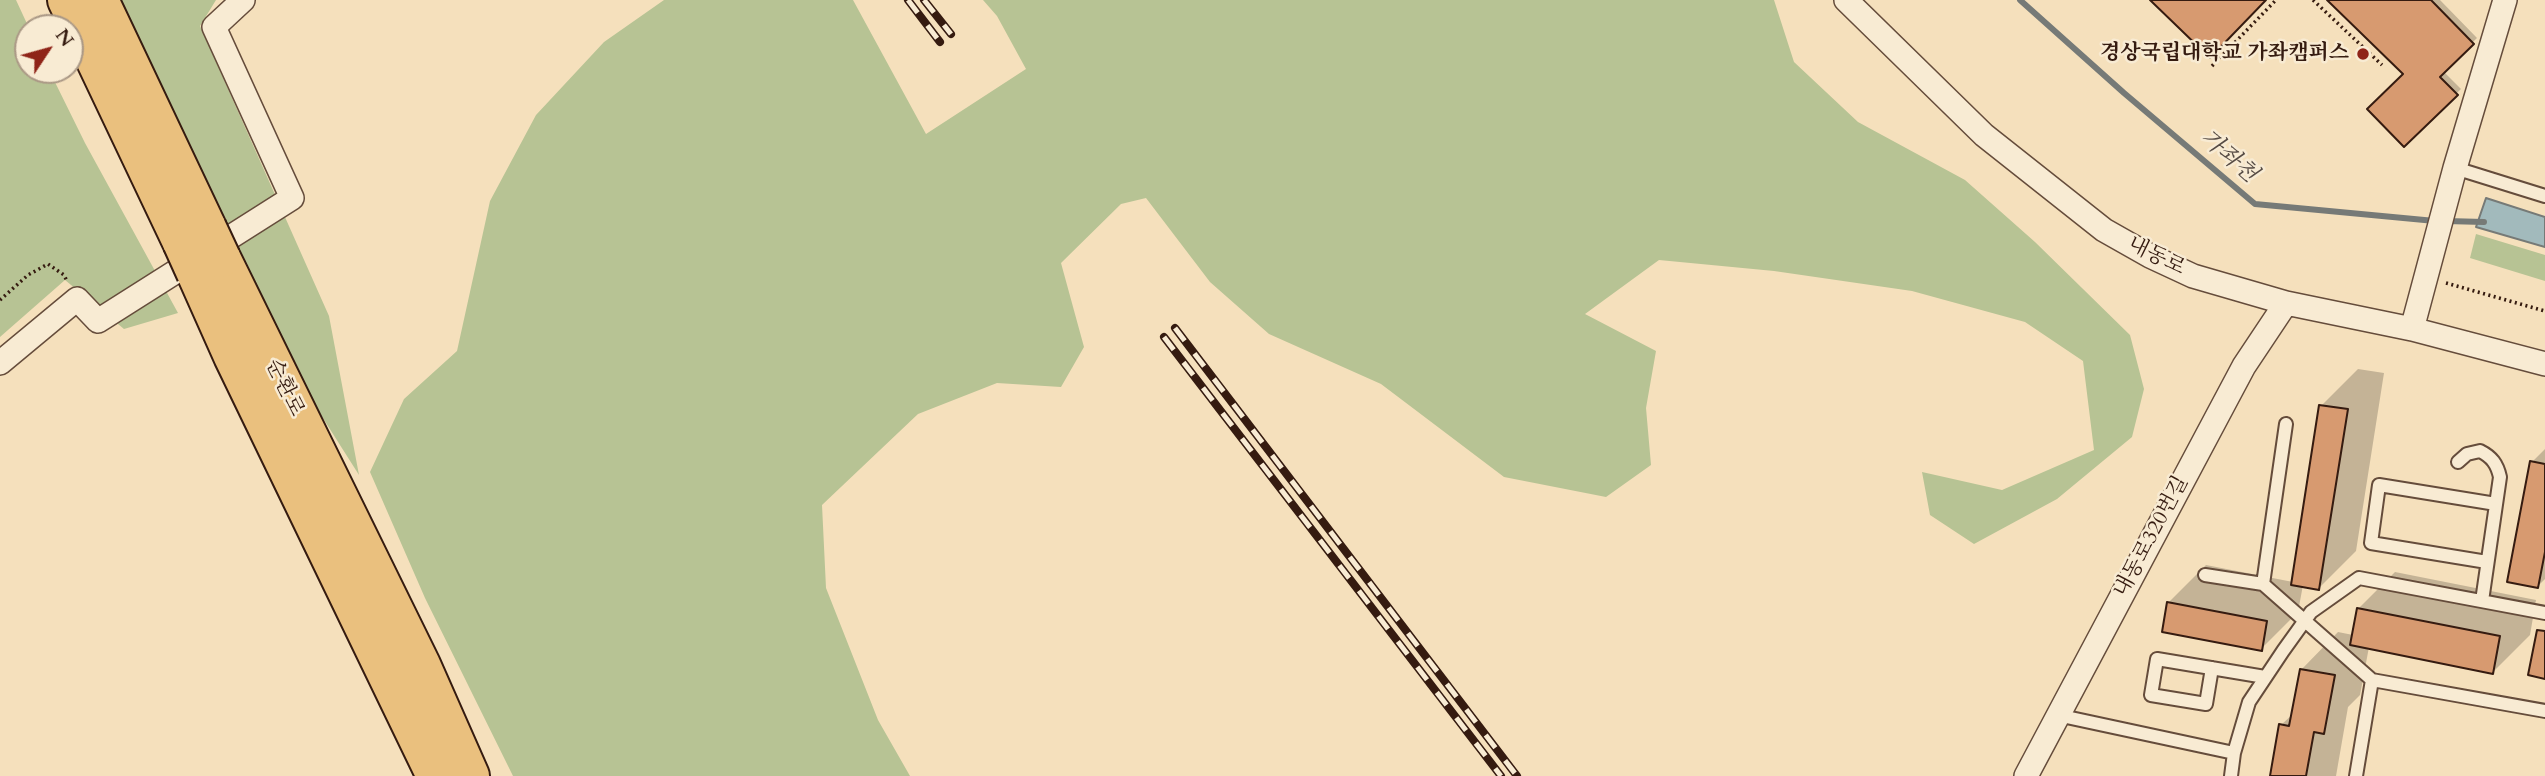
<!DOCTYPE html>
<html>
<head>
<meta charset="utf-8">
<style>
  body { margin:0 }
  #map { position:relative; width:2545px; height:776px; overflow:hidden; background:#f5e0bc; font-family:Cardo,serif }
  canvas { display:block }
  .north { position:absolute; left:14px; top:14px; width:70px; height:70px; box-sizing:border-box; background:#f8ebd3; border:2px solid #aa9885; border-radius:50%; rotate:54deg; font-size:19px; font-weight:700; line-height:28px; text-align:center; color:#351b10 }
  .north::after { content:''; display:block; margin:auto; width:24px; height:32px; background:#8f2418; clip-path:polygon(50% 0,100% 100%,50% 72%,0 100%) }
</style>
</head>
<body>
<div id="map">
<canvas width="2545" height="776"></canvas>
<div class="north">N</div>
</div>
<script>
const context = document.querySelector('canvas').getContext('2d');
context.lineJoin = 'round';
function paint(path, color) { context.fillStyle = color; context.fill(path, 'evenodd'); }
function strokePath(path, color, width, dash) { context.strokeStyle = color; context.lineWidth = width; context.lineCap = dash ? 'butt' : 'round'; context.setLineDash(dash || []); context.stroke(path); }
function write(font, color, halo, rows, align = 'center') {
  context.font = font + ' Cardo,"Noto Serif KR",serif'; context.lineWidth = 5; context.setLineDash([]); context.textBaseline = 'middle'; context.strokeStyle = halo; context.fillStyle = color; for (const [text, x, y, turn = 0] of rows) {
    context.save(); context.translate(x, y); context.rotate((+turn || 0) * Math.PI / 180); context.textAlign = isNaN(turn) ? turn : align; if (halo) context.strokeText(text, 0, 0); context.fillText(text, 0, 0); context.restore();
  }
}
paint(new Path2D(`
  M0 0H16L29 28 28 70H49L85 143 178 313 124 329 65 280 0 337Z
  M121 0H216L200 26 329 316 359 475 295 374Z
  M664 0H853L926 134 1026 69 997 16 983 0H1774L1794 62 1858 122 1965 180 2035 242 2130 335 2144 389 2132 437 2057 499 1974 544 1930 515 1922 472 2002 490 2094 450 2083 361 2025 322 1912 291 1774 271 1659 260 1585 314 1656 351 1646 408 1651 465 1606 497 1504 477 1381 384 1269 334 1210 282 1146 198 1121 204 1061 263 1084 347 1061 387 997 383 918 414 822 505 826 588 878 720 910 776H513L425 598 370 472 404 399 457 351 490 201 536 115 604 42Z
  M2476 234 2545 255V281L2470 258Z`), '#b7c394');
const water = new Path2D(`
  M2486 198 2545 217V247L2476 227Z`);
paint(water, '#a2babc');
strokePath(water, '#767a77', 2);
paint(new Path2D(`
  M2330 0H2440L2477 38 2443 71 2461 89 2404 145 2405 74Z
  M2358 369 2384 373 2356 551 2319 588 2303 585 2298 612 2261 649 2169 602 2206 565 2293 582 2321 406Z
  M2545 449V579L2537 587 2532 462Z
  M2395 572 2536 600 2530 635 2493 672 2369 647 2360 695 2348 707 2336 776H2272L2281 725 2294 713 2301 670 2338 632 2353 635 2358 609Z`), '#0003');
strokePath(new Path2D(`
  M2020 0 2124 93 2255 204 2435 221
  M2446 221 2484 222`), '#767a77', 6);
const building = new Path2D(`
  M2150 0H2266L2210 58Z
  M2327 0H2431L2474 44 2440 77 2458 95 2404 147 2367 109 2403 74Z
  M2319 405 2348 409 2319 590 2291 585Z
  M2530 461 2545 464V552L2538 588 2507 582Z
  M2167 602 2267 621 2262 651 2162 632Z
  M2357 608 2500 636 2493 674 2350 645Z
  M2537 630 2545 631V679L2528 675Z
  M2300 669 2335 675 2324 734 2314 732 2306 776H2270L2279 724 2289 726Z`);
paint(building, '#d79a70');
strokePath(building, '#351b10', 2);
const lane = new Path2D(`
  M2455 168 2545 196
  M2458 462 2467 454 2480 451C2492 457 2497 464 2500 477L2482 601
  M2487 562 2371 543 2379 485 2496 504
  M2205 575 2263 584 2286 424
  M2263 584 2372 680
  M2212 668 2206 704 2151 695 2157 659 2265 677
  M2057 715 2234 753 2231 776
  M2234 753 2249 702 2283 651 2311 612 2359 578 2545 613
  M2356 776 2372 680 2545 711`);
const street = new Path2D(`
  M1846 0 1984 135 2104 230 2150 256 2193 276 2286 303 2412 329 2545 364
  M2412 329 2455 168 2505 0
  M0 363 77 299 98 321 292 198 214 27 243 0
  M2026 776 2244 366 2286 303`);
const highway = new Path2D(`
  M67 0 182 242
  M99 0 207 228
  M221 258 421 665 470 776
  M196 273 233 356 436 776`);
strokePath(lane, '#654c3b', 16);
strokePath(street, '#654c3b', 26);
strokePath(highway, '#351b10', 42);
strokePath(new Path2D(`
  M2313 0 2382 65
  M2212 66 2276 0
  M2446 283 2545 311
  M0 300 28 275 48 264 64 275 67 281`), '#351b10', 3.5, [2, 3.5]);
strokePath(lane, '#f8ebd3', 12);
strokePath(street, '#f8ebd3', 23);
strokePath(highway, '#eac07e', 38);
const rail = new Path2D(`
  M908 0 940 42
  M924 0 951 34
  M1175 328 1517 776
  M1164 337 1501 776`);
strokePath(rail, '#351b10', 8);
strokePath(rail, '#f8ebd3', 5, [16]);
const highwayBridge = new Path2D(`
  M207 228 221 258
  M182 242 196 273`);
strokePath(highwayBridge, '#351b10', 42, []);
strokePath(highwayBridge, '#eac07e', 38);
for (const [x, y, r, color] of [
  [2363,54,7,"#8f2418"]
]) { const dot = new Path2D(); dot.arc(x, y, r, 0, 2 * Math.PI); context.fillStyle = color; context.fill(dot); strokePath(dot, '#f8ebd3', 2.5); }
write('bold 21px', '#351b10', '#f8ebd3', [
  ["경상국립대학교 가좌캠퍼스",2349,54]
], 'right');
write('21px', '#351b10', '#f8ebd3', [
  ["내동로",2156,257,26],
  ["순환로",284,388,64],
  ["내동로320번길",2152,537,-62]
]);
write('italic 23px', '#564b44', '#f8ebd3', [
  ["가좌천",2228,157,41]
]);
</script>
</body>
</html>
